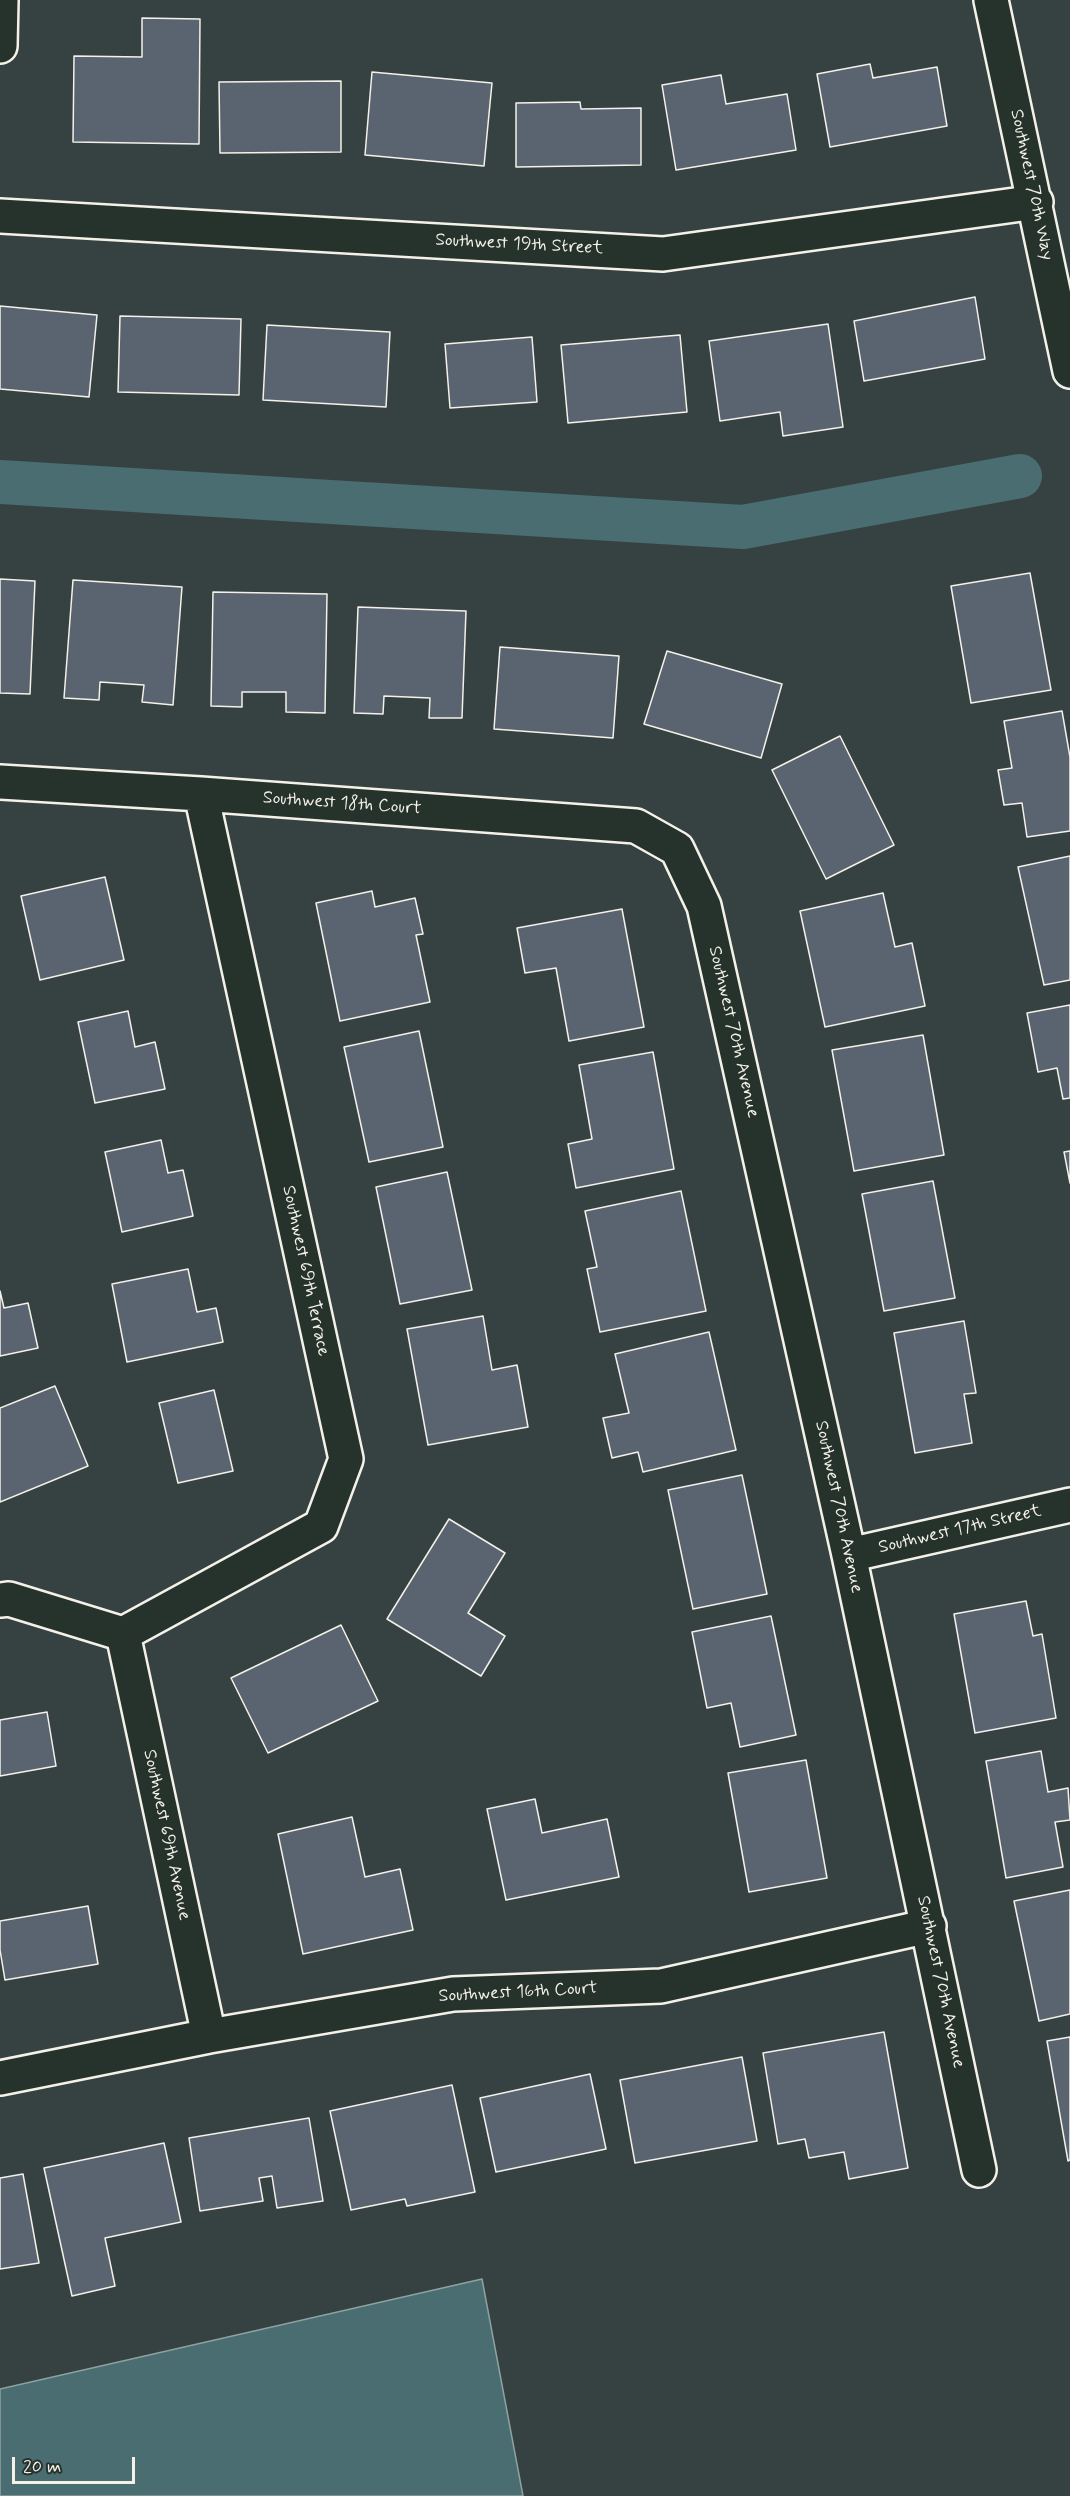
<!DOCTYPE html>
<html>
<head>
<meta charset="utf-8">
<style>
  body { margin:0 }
  #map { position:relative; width:1070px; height:2496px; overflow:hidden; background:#364241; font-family:Mynerve,sans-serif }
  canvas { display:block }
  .scale { position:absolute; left:12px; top:2457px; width:123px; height:27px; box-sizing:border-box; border:3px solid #f4f1e8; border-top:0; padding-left:8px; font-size:18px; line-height:21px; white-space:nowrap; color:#f4f1e8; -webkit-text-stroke:4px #26332d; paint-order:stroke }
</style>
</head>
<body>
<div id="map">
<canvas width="1070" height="2496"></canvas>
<div class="scale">20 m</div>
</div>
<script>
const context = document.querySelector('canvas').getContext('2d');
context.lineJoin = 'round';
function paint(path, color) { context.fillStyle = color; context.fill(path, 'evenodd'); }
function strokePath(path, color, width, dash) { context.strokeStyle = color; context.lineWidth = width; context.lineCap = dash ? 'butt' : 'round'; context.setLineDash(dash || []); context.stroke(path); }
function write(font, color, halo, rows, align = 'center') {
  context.font = font + ' Mynerve,sans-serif'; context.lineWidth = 4.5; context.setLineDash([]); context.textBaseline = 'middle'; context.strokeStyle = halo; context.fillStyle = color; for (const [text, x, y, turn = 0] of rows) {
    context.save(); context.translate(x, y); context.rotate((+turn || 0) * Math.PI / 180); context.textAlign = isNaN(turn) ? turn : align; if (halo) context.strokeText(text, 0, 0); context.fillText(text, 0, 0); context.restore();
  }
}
const water = new Path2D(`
  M482 2279 523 2496H0V2389Z`);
paint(water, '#4a6d71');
strokePath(water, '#8ea2a1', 1.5);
strokePath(new Path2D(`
  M0 482 743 527 1020 476`), '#4a6d71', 44);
const building = new Path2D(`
  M142 18 200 19 199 144 73 142 74 56 142 57Z
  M870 64 873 78 937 67 947 126 830 147 817 74Z
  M372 72 492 83 484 166 365 155Z
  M721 75 726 104 787 94 796 150 676 170 662 85Z
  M341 81V152L220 153 219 82Z
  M580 102 581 109 641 108V165L516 167V103Z
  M975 297 985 359 864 381 854 321Z
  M0 306 97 315 89 397 0 389Z
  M120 316 241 319 239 395 118 392Z
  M828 324 843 427 783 436 780 412 720 421 709 341Z
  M267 325 390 332 386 407 263 400Z
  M680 335 687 412 568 423 561 345Z
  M532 337 537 402 450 408 445 344Z
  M1030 573 1051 690 971 703 951 586Z
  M0 579 35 581 30 694 0 693Z
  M73 580 182 587 173 705 142 702 144 685 100 682 99 700 64 698Z
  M213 592 327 594 325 713 286 712V692H242V707L211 706Z
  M358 607 466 611 462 718H429L430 698 384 696 383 714 354 713Z
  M500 647 619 656 613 738 494 729Z
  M667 651 782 684 761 758 644 724Z
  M1062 711 1070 757V831L1027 837 1022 803 1004 805 998 770 1012 768 1004 721Z
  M840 736 894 845 826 879 772 770Z
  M1070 856V980L1044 985 1018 867Z
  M105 877 124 960 40 980 21 896Z
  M372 891 375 907 415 898 423 934 416 935 430 1002 340 1021 316 903Z
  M883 893 895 947 912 943 925 1006 825 1027 800 911Z
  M622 909 644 1027 569 1041 556 968 525 973 517 928Z
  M1070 1005V1098L1063 1099 1057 1068 1038 1072 1027 1013Z
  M128 1011 135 1047 155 1042 165 1089 95 1103 78 1022Z
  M419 1031 443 1147 369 1162 344 1047Z
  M923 1035 944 1155 854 1171 832 1050Z
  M653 1052 674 1169 576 1188 568 1144 592 1139 579 1065Z
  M161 1140 168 1173 183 1170 193 1216 122 1232 105 1152Z
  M1070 1151V1183L1064 1152Z
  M447 1172 472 1290 400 1304 376 1187Z
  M933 1181 955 1298 884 1311 862 1194Z
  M681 1191 706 1311 600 1332 587 1269 597 1267 585 1211Z
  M188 1269 197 1312 216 1308 223 1342 127 1362 112 1284Z
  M0 1291 4 1308 28 1303 38 1348 0 1356Z
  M483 1316 492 1370 517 1365 528 1427 428 1445 407 1329Z
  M964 1321 976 1393 964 1394 972 1443 915 1453 894 1333Z
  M709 1332 736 1450 643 1472 638 1452 612 1458 603 1418 629 1413 615 1354Z
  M55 1386 88 1466 0 1502V1408Z
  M214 1390 233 1471 178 1483 159 1403Z
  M742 1475 767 1594 693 1609 668 1490Z
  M449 1519 505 1553 468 1613 505 1636 481 1676 387 1619Z
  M1026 1601 1033 1636 1042 1634 1056 1718 975 1733 954 1614Z
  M771 1616 796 1735 740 1747 731 1703 707 1708 692 1632Z
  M341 1625 378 1701 268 1753 231 1678Z
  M47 1712 56 1766 0 1776V1720Z
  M1041 1751 1048 1792 1068 1788 1070 1820 1055 1822 1063 1867 1006 1878 986 1761Z
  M806 1760 827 1878 749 1892 728 1773Z
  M535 1799 542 1833 607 1819 619 1877 506 1900 487 1809Z
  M352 1817 365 1877 400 1869 413 1930 303 1954 278 1834Z
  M1070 1890V2014L1039 2021 1014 1901Z
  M88 1906 98 1964 5 1980 0 1950V1921Z
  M884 2032 908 2168 849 2179 844 2152 809 2158 805 2139 778 2144 763 2053Z
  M1070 2037V2160L1068 2161 1047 2041Z
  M742 2057 757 2141 635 2163 620 2080Z
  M590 2074 606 2149 496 2172 480 2098Z
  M452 2085 475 2192 407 2206 405 2199 351 2210 330 2111Z
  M309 2118 323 2201 277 2208 272 2176 259 2178 263 2201 200 2211 189 2138Z
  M164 2143 181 2222 105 2238 115 2286 72 2296 44 2168Z
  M23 2174 39 2263 0 2269V2178Z`);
paint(building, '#5a6471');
strokePath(building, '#f4f1e8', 1.5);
const minor = new Path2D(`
  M991 0 1070 371
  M0 46 1 0
  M0 216 663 254 1036 202
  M0 782 201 794 636 826 677 849 704 906 849 1555 979 2170
  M849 1555 1070 1505
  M0 1600 9 1599 123 1634
  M123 1634 321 1526 346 1459 201 794
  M123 1634 209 2036
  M0 2078 209 2036 453 1994 661 1986 929 1926`);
strokePath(minor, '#f4f1e8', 38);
strokePath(minor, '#26332d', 33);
write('18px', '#f4f1e8', '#26332d', [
  ["Southwest 70th Way",1031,185,78],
  ["Southwest 19th Street",519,245,3],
  ["Southwest 18th Court",342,804,4],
  ["Southwest 70th Avenue",733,1032,77],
  ["Southwest 69th Terrace",305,1271,78],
  ["Southwest 70th Avenue",838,1507,78],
  ["Southwest 17th Street",960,1530,-13],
  ["Southwest 69th Avenue",166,1835,78],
  ["Southwest 70th Avenue",940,1982,78],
  ["Southwest 16th Court",518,1993,-3]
]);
</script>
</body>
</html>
